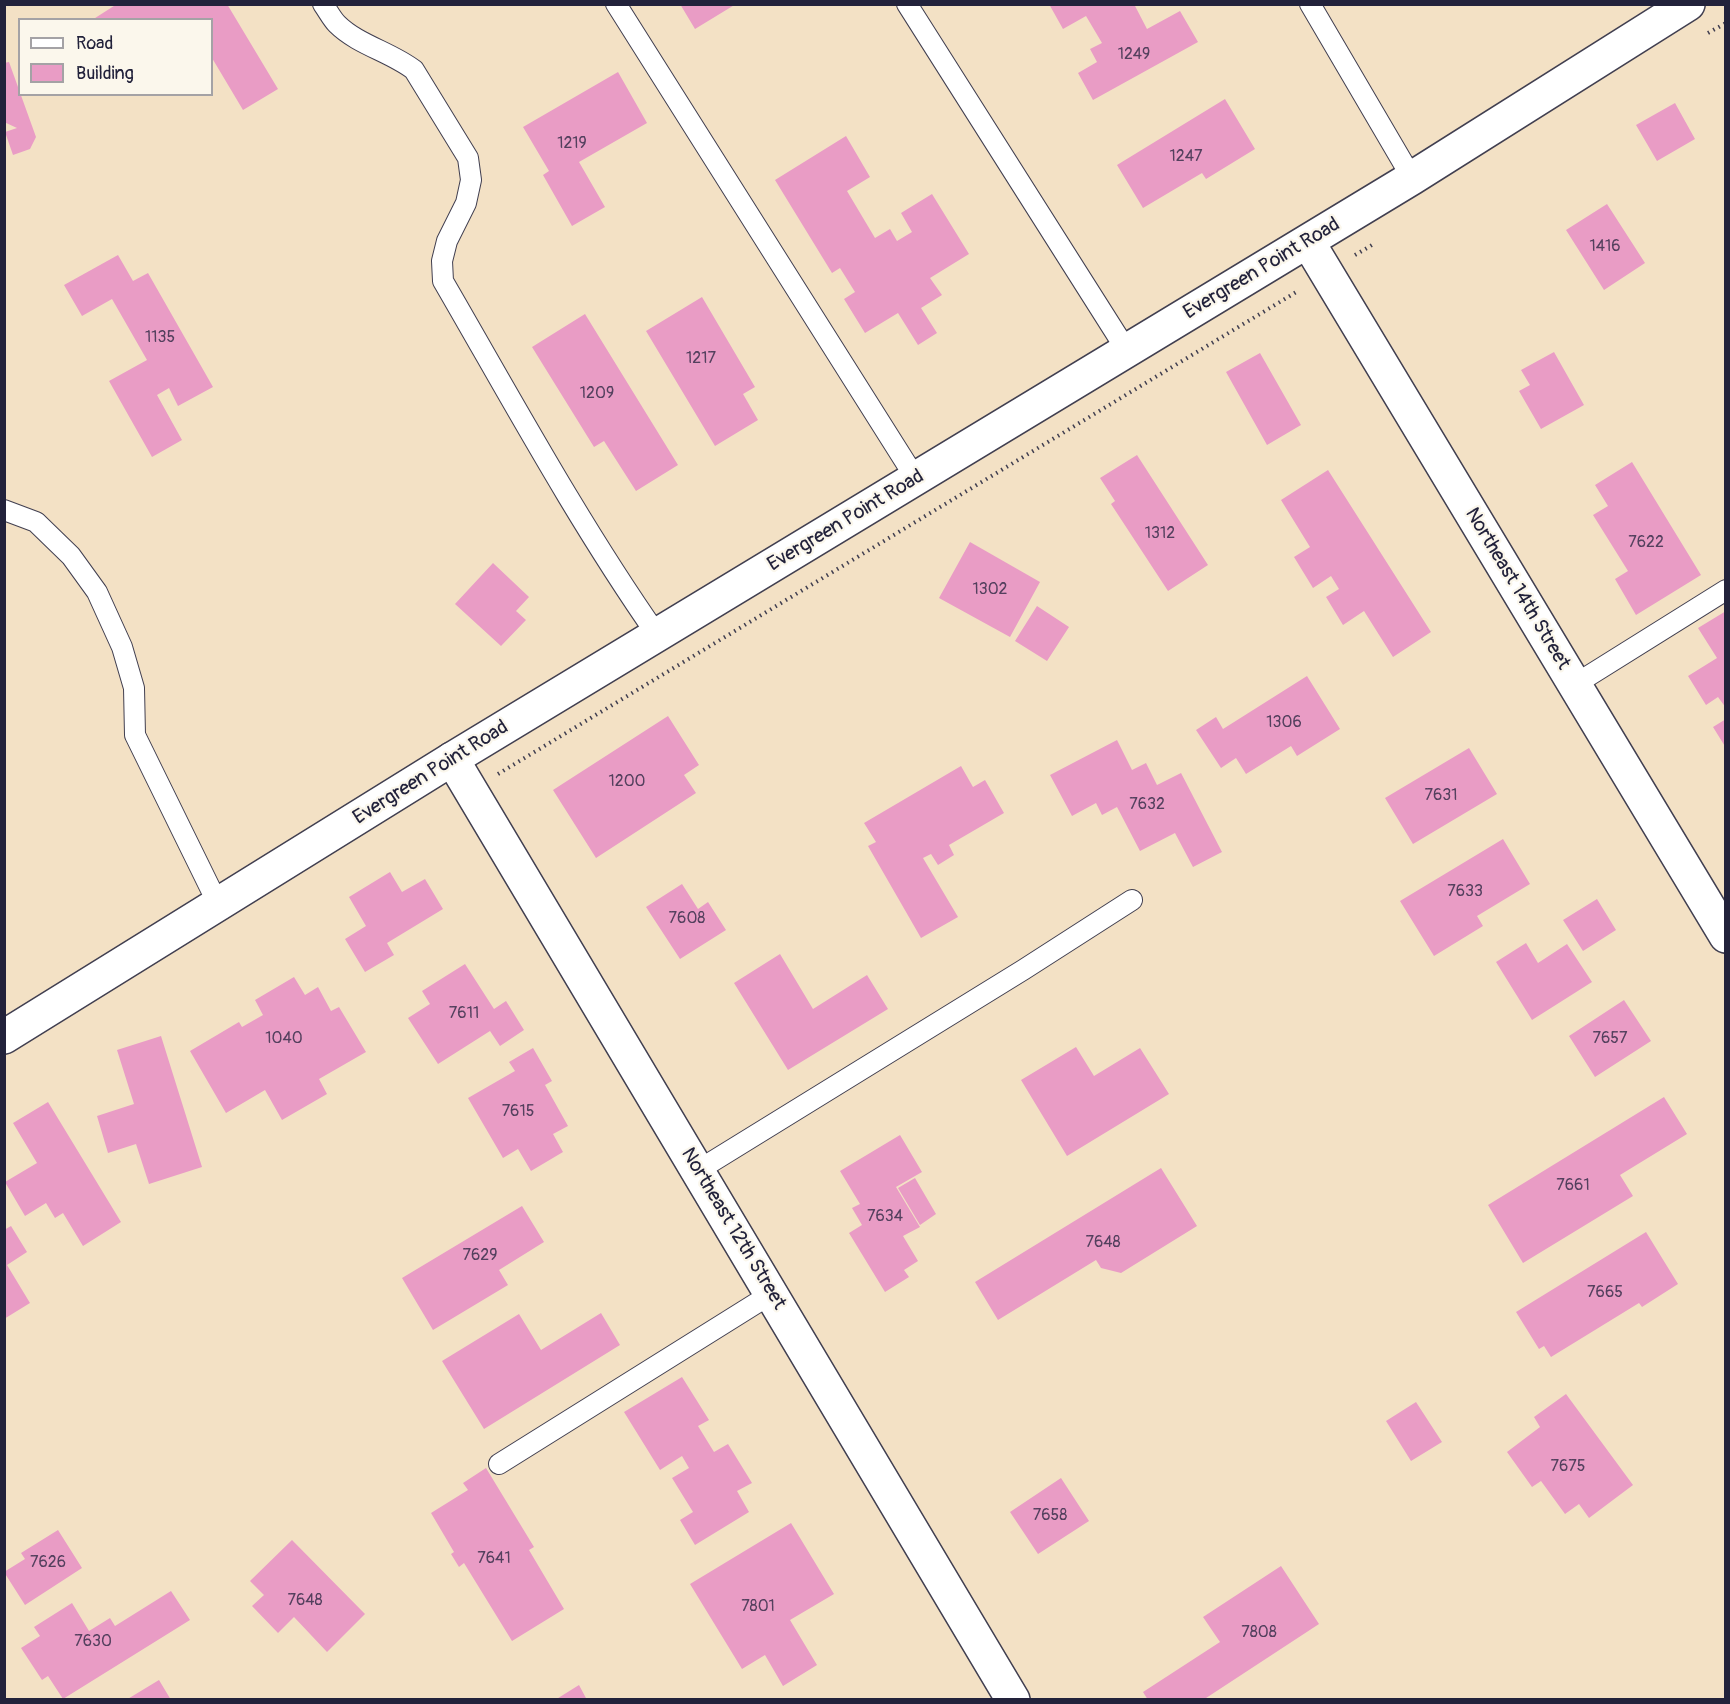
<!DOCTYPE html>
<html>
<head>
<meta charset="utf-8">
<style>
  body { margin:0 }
  #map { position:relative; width:1730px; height:1704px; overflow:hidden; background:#f3e1c5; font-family:Pangolin,sans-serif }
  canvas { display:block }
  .frame { position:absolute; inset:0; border:6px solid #22223b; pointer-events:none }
  .legend { position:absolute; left:18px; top:18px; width:195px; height:78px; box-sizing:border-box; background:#fbf7ec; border:2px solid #a4a2a5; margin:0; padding:8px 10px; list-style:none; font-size:18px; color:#22223b }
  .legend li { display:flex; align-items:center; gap:12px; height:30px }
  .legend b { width:30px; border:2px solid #a4a2a5 }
</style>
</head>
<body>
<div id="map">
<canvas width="1730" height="1704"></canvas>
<div class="frame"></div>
<ul class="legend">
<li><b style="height:8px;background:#fff"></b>Road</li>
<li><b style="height:16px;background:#e99cc5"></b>Building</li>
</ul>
</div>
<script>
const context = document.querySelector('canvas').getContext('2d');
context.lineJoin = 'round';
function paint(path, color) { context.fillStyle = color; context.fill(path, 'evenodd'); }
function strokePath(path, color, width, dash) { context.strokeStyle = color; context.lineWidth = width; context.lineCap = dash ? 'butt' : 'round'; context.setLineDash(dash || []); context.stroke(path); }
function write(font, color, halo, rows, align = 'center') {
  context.font = font + ' Pangolin,sans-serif'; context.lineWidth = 4.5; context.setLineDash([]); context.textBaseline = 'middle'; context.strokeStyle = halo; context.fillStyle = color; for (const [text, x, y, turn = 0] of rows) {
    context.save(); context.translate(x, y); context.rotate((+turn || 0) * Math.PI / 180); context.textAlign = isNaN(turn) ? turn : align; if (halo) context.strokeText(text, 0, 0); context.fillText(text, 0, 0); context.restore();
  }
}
paint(new Path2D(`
  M117 4H177L178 6 181 4H227L278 89 243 110 212 58V20H92Z
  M680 4H736L695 29Z
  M1049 4H1134L1147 29 1180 11 1198 42 1093 100 1078 73 1097 62 1090 49 1102 43 1086 16 1063 29Z
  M9 62 36 137 30 149 13 155 5 132 17 128 4 122V63Z
  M618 72 647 123 579 162 605 207 572 226 543 175 549 171 523 127Z
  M1225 99 1255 149 1206 179 1202 173 1143 208 1117 165Z
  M1675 103 1695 139 1657 161 1636 125Z
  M846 136 870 177 847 191 875 238 890 229 897 241 912 232 901 213 932 194 969 254 930 278 942 295 921 308 937 333 918 345 898 313 865 333 844 299 855 292 840 268 832 273 775 180Z
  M1607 204 1645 263 1604 290 1566 230Z
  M118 255 133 281 148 273 213 387 178 406 169 388 157 395 182 440 152 457 109 381 147 360 112 299 82 316 64 285Z
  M702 297 755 387 743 394 758 420 715 446 646 331Z
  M585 314 678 465 636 491 604 441 594 447 532 347Z
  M1554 352 1584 405 1541 429 1519 391 1530 385 1521 370Z
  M1260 353 1301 425 1267 445 1226 372Z
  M1137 455 1208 565 1168 591 1111 504 1115 501 1100 478Z
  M1632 462 1701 575 1636 615 1615 579 1628 571 1593 515 1608 506 1595 485Z
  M1328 470 1431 632 1393 657 1364 611 1343 625 1326 597 1339 589 1331 576 1313 588 1294 557 1310 547 1281 500Z
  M970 542 1040 582 1010 637 939 598Z
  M493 563 529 597 516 611 526 620 501 646 455 604Z
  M1037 606 1069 627 1047 661 1015 641Z
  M1726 611V708L1718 697 1706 705 1688 676 1717 658 1698 628Z
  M1307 676 1340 729 1297 756 1291 746 1246 774 1236 758 1221 768 1196 730 1216 717 1223 729Z
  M668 716 699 765 684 775 696 793 596 858 553 790Z
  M1726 719V748L1713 727Z
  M1117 740 1132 770 1146 763 1157 785 1181 773 1222 852 1193 867 1175 833 1140 851 1117 807 1102 815 1096 803 1072 816 1050 775Z
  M1469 748 1497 794 1413 844 1385 798Z
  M961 766 973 787 985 780 1004 813 949 845 954 855 938 865 931 854 923 858 958 917 921 938 868 846 876 842 864 823Z
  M1503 839 1530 884 1477 916 1483 926 1434 956 1400 901Z
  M390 872 402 892 425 879 443 909 387 943 394 955 365 972 345 939 366 926 349 897Z
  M682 884 698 909 708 902 726 930 680 959 646 907Z
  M1597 899 1616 930 1583 951 1563 920Z
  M1526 943 1538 963 1567 944 1592 982 1532 1020 1496 962Z
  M780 954 813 1009 867 975 888 1009 788 1070 734 983Z
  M465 964 494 1009 506 1001 524 1030 500 1046 490 1031 438 1064 408 1018 430 1004 422 991Z
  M294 977 305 995 318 987 331 1011 339 1007 366 1052 319 1079 327 1094 282 1120 265 1090 226 1113 190 1051 239 1022 242 1027 263 1015 255 1000Z
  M1624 1000 1651 1041 1595 1077 1569 1036Z
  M161 1036 202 1167 149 1184 136 1144 108 1153 97 1116 134 1104 117 1050Z
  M1076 1047 1094 1076 1140 1048 1169 1094 1067 1156 1021 1080Z
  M533 1048 552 1081 545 1085 568 1126 553 1134 563 1152 531 1171 518 1149 503 1158 468 1098 515 1071 509 1062Z
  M1664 1097 1687 1134 1620 1175 1633 1196 1523 1263 1488 1205Z
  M48 1102 121 1222 83 1246 63 1213 55 1218 46 1203 25 1216 5 1182 37 1163 13 1123Z
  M900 1135 922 1172 896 1187 920 1227 903 1236 918 1261 904 1270 909 1277 885 1292 849 1233 862 1225 852 1208 860 1204 840 1171Z
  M1161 1168 1197 1226 1121 1273 1101 1268 1096 1260 998 1320 975 1282Z
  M915 1178 936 1214 920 1225 898 1188Z
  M522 1206 544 1242 499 1270 508 1285 433 1330 402 1278Z
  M11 1226 27 1252 7 1265 30 1303 4 1319V1230Z
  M1646 1232 1678 1284 1642 1307 1639 1303 1551 1357 1544 1346 1539 1349 1516 1312Z
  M601 1313 620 1345 484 1429 442 1361 519 1314 541 1350Z
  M682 1377 709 1420 698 1426 714 1452 728 1444 752 1483 737 1491 749 1512 695 1545 680 1520 693 1512 672 1478 689 1468 682 1456 660 1470 624 1412Z
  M1566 1394 1633 1485 1589 1518 1579 1504 1565 1514 1541 1481 1532 1487 1507 1452 1540 1427 1534 1417Z
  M1416 1402 1442 1442 1411 1461 1386 1421Z
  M486 1468 534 1547 529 1550 564 1609 512 1641 464 1563 459 1567 451 1554 454 1552 431 1513 468 1490 463 1483Z
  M1061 1478 1089 1521 1038 1554 1010 1512Z
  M791 1523 834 1594 790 1620 817 1665 783 1686 765 1655 742 1669 690 1584Z
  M58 1530 82 1568 25 1605 4 1572 25 1559 21 1553Z
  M292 1540 365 1614 327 1652 294 1617 278 1633 252 1606 264 1595 250 1581Z
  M1281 1566 1319 1624 1203 1700H1148L1143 1692 1220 1642 1203 1617Z
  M171 1591 190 1620 63 1699 48 1676 42 1680 21 1648 40 1636 34 1627 72 1603 89 1631 110 1618 115 1626Z
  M159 1680 171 1700H126Z
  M579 1685 587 1700H555Z`), '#e99cc5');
const service = new Path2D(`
  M323 4C328 11 332 19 337 24 358 45 391 52 414 70L468 158 471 180 466 203 447 241 442 261 443 281C512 400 578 522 657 635
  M616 4 916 479
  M907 4 1127 351
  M1310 4 1412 178
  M4 510 36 522 71 556 97 592 122 647 134 688 135 735 218 904
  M1574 685 1726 590
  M697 1171 1023 970 1132 900
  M499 1464 771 1294`);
const minor = new Path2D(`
  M1308 242 1726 936
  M452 759 1013 1700`);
const tertiary = new Path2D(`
  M4 1037 452 759 1412 178 1688 4`);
strokePath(service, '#413f50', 22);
strokePath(minor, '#413f50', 36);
strokePath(tertiary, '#413f50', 36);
strokePath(new Path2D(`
  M1708 33 1726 23
  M1355 255 1372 245
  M498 774 1298 291`), '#413f50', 4, [1.5, 4.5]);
strokePath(service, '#fff', 20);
strokePath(minor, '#fff', 33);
strokePath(tertiary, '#fff', 33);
write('16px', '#54405e', null, [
  ["1249",1134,55],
  ["1219",572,144],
  ["1247",1186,157],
  ["1416",1605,247],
  ["1135",160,338],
  ["1217",701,359],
  ["1209",597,394],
  ["1312",1160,534],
  ["7622",1646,543],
  ["1302",990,590],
  ["1306",1284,723],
  ["1200",627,782],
  ["7631",1441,796],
  ["7632",1147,805],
  ["7633",1465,892],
  ["7608",687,919],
  ["7611",464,1014],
  ["1040",284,1039],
  ["7657",1610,1039],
  ["7615",518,1112],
  ["7661",1573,1186],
  ["7634",885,1217],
  ["7648",1103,1243],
  ["7629",480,1256],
  ["7665",1605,1293],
  ["7675",1568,1467],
  ["7658",1050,1516],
  ["7641",494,1559],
  ["7626",48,1563],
  ["7648",305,1601],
  ["7801",758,1607],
  ["7808",1259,1633],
  ["7630",93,1642]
]);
write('20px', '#22223b', '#fbf7ec', [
  ["Evergreen Point Road",1262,269,-31],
  ["Evergreen Point Road",846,521,-31],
  ["Northeast 14th Street",1517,589,59],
  ["Evergreen Point Road",431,773,-32],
  ["Northeast 12th Street",733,1229,59]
]);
</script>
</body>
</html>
